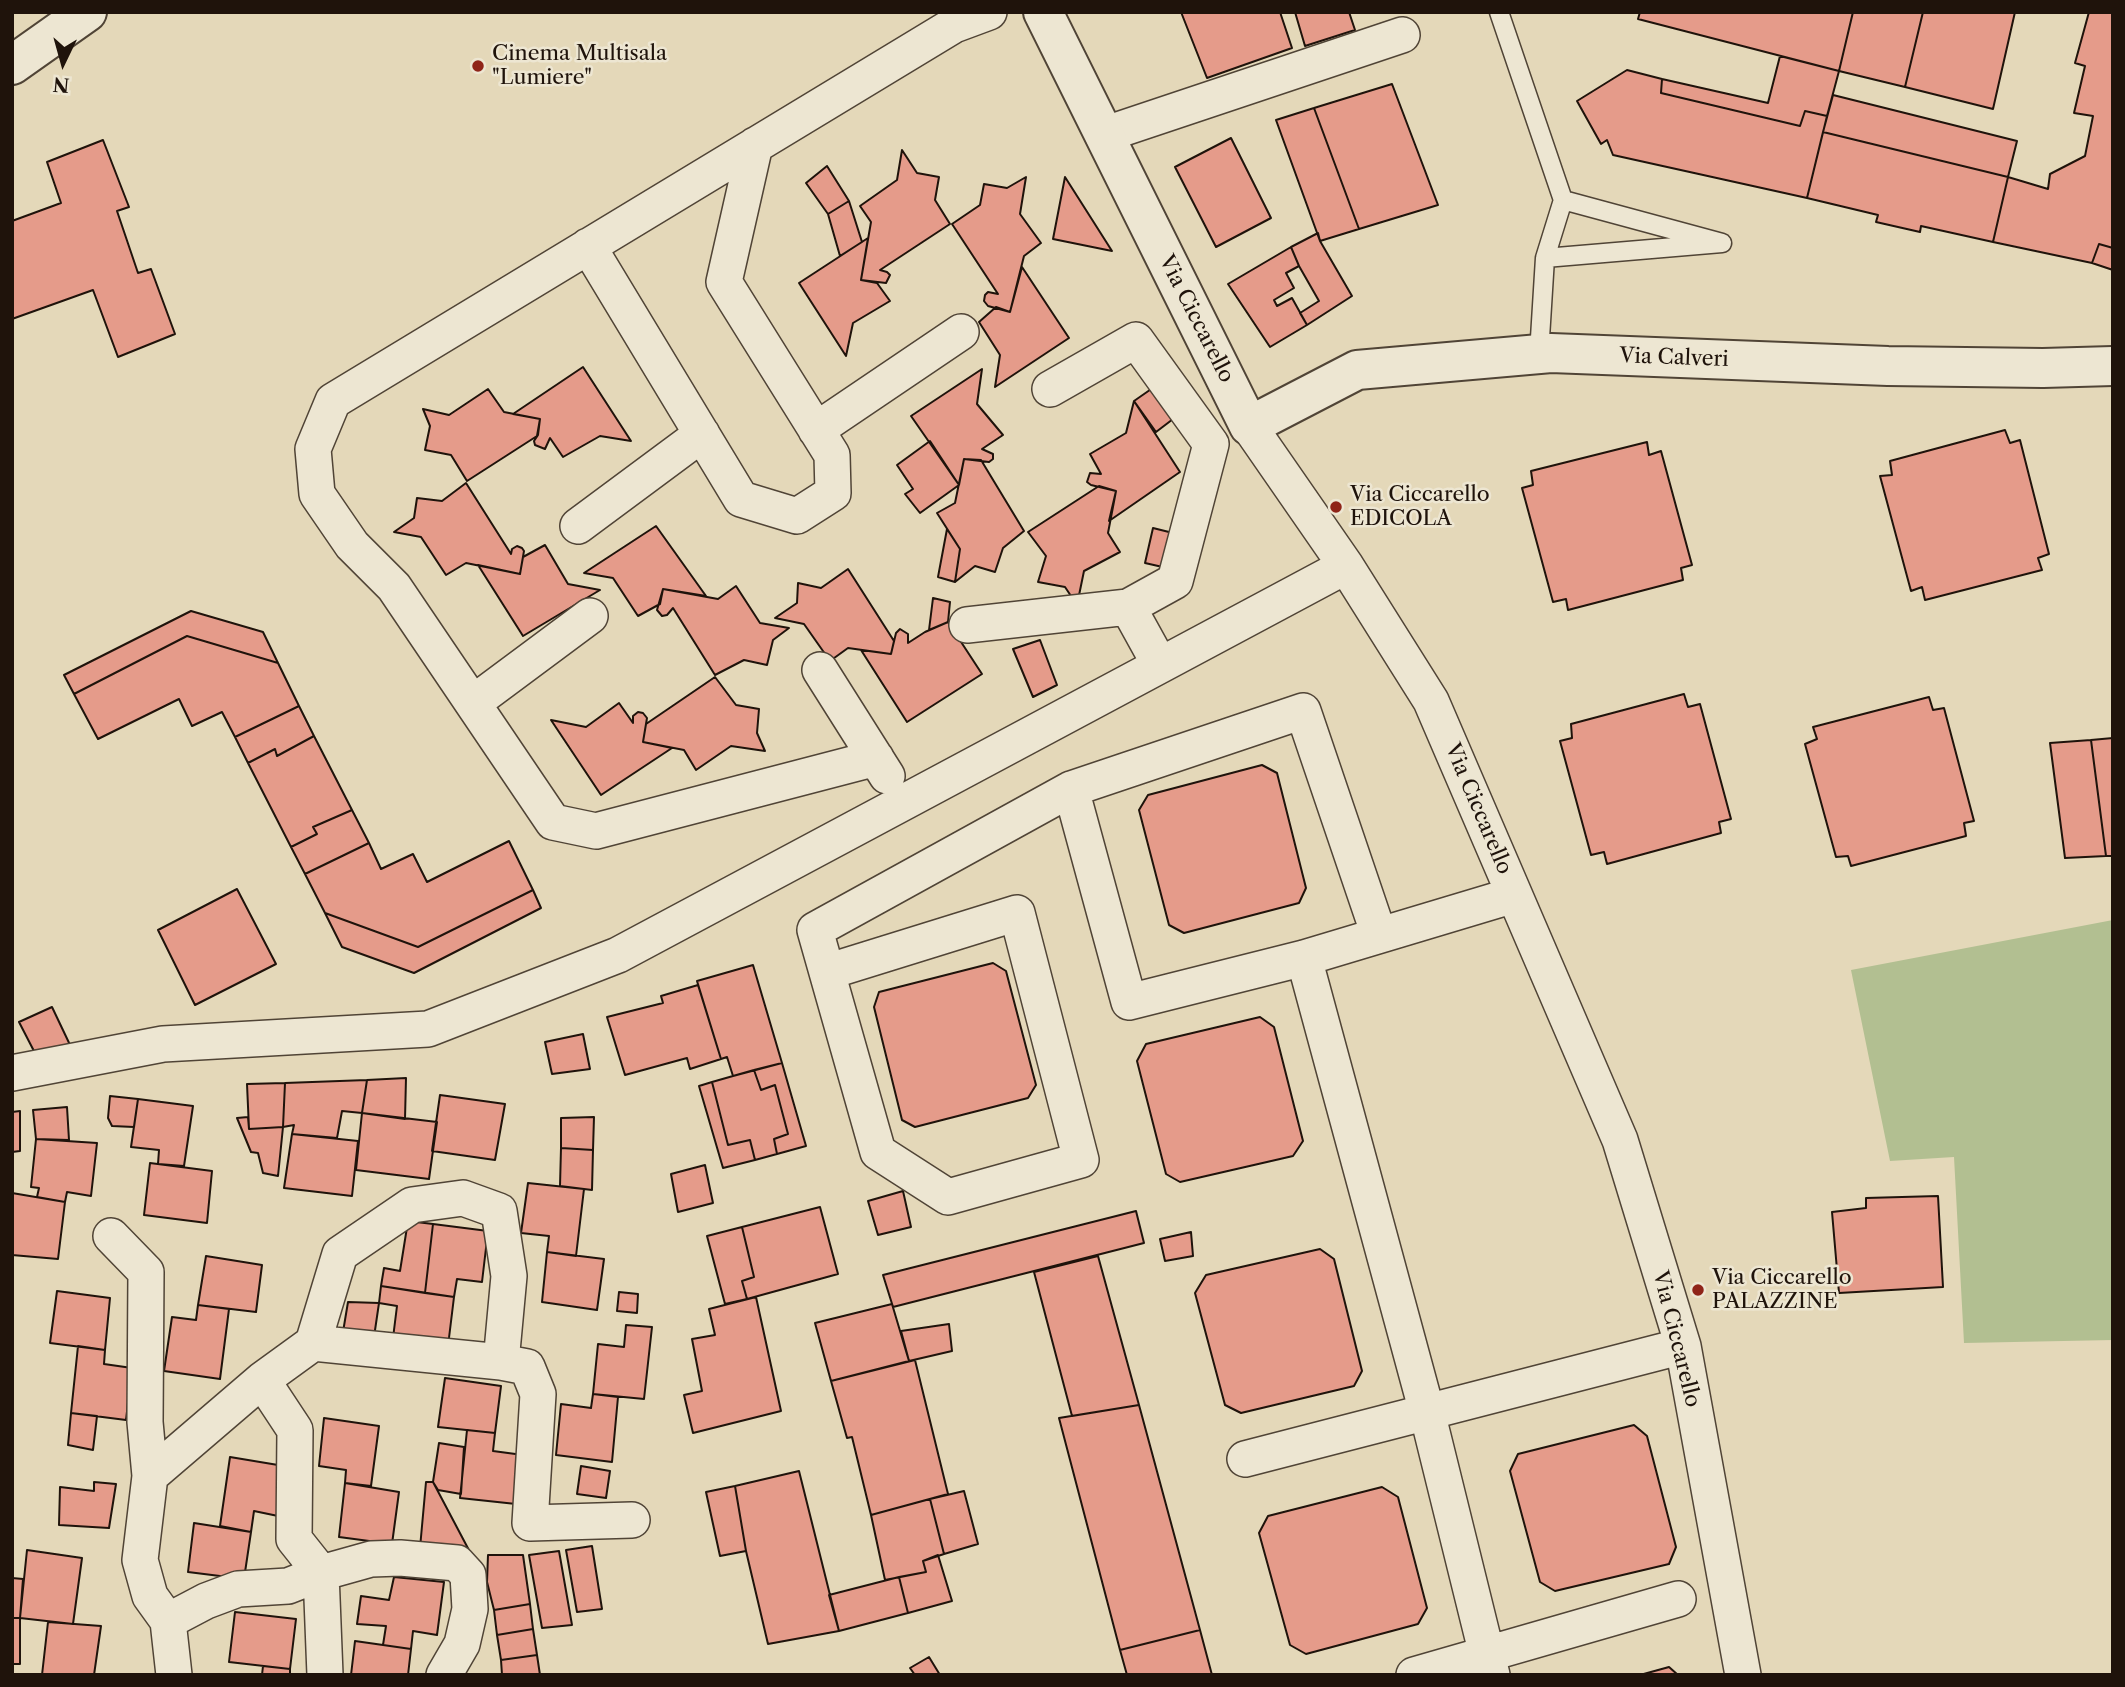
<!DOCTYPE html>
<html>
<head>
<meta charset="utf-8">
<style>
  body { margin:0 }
  #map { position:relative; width:2125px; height:1687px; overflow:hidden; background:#e4d8b9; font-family:"Libre Caslon Text",serif }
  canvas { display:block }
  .frame { position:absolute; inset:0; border:14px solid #1f130b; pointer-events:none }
  .north { position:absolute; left:28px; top:28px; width:70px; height:70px; -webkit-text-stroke:5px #ede6d2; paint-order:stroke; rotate:185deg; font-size:19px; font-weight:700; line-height:28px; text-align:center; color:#1f130b }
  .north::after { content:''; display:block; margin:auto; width:24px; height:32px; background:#1f130b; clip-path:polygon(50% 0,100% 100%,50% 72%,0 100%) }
</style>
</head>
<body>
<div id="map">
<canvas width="2125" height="1687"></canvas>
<div class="frame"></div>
<div class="north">N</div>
</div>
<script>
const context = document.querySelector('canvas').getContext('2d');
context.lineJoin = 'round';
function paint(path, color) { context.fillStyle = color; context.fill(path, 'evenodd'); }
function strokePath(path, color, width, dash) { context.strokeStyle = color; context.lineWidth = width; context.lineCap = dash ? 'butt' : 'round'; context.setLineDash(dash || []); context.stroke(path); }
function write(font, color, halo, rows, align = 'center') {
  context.font = font + ' "Libre Caslon Text",serif'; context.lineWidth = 5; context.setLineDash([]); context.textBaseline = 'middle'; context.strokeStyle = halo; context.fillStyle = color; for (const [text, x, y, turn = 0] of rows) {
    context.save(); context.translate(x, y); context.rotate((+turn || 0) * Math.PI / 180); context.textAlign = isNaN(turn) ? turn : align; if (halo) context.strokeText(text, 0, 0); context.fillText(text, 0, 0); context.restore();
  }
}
paint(new Path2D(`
  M2113 920V1340L1964 1343 1954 1157 1890 1161 1851 970Z`), '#b2bf91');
const building = new Path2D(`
  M1181 12H1280L1292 48 1207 78Z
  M1295 12H1349L1355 30 1305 46Z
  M1640 12H1853L1839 71 1638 19Z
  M1853 12H1923L1905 87 1839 71Z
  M1923 12H2015L1993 109 1905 87Z
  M2089 12H2113V248L2099 244 2092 263 1993 242 2008 177 2048 189 2050 174 2085 156 2093 116 2074 113 2085 66 2075 63Z
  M1780 56 1839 71 1827 116 1805 111 1800 126 1661 93 1662 79 1768 103Z
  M1627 70 1662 79 1661 93 1800 126 1805 111 1827 116 1807 198 1613 155 1607 140 1601 144 1577 101Z
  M1392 84 1438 205 1359 229 1314 108Z
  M1833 95 2017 141 2008 177 1823 132Z
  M1314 108 1359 229 1320 241 1276 120Z
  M1823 132 2008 177 1993 242 1921 226 1920 232 1876 222 1878 215 1807 198Z
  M1231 138 1271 218 1216 247 1175 167Z
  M103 140 129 207 117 211 138 273 151 269 175 334 118 357 93 290 12 319V221L61 203 47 162Z
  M902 150 917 173 939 177 935 200 950 224 880 270 887 272 890 275 886 283 861 280 871 222 860 206 897 180Z
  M827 166 849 201 828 214 806 183Z
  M1026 177 1020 214 1041 243 1024 256 1010 312 988 306 984 301 985 295 988 292 998 294 952 224 980 205 984 184 1007 188Z
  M1065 177 1112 251 1053 239Z
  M849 201 862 242 840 256 828 214Z
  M1318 233 1320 241 1352 296 1307 325 1300 313 1319 301 1299 266 1291 247Z
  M868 238 861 280 877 283 890 301 853 323 846 356 799 283Z
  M2099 244 2113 248V270L2092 263Z
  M1291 247 1299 266 1286 273 1294 288 1274 300 1277 306 1292 298 1307 325 1270 347 1228 284Z
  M1022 267 1069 338 995 387 1000 355 979 322 996 307 1010 312Z
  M583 367 631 441 600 436 563 457 550 438 545 449 535 445 534 441 538 435 540 419 513 414Z
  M982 369 977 404 1003 435 982 449 993 454V459L989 462 964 459 959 485 911 416Z
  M1157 385 1177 416 1156 432 1134 401Z
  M488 389 504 412 540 419 537 436 467 481 451 455 425 450 430 426 423 409 449 415Z
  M1134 401 1180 472 1109 521 1116 491 1091 485 1087 482 1090 473 1101 474 1090 454 1126 433Z
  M2005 430 2010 443 2020 440 2049 554 2038 558 2042 570 1925 600 1922 587 1911 591 1880 476 1892 475 1890 461Z
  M930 441 959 485 920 513 905 494 913 489 897 465Z
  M1647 442 1649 455 1661 451 1692 565 1681 568 1683 580 1568 610 1566 599 1553 602 1522 488 1533 485 1531 471Z
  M964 459 981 460 1024 531 1003 548 995 572 975 566 955 582 960 549 937 513 955 503Z
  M466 483 511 554 512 549 517 546 522 548 524 551 520 574 466 563 446 575 421 537 394 532 414 518 417 498 442 501Z
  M1099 486 1116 491 1108 533 1120 552 1084 571 1077 605 1065 587 1038 582 1046 556 1028 532Z
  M656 526 706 596 663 589 660 604 638 616 613 578 584 573Z
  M1153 528 1177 534 1167 568 1145 563Z
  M947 529 960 549 955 582 938 577Z
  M545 545 568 584 600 590 523 636 478 565 520 574 523 557Z
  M848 569 894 641 891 654 848 648 830 661 804 624 775 618 797 603 798 583 821 588Z
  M736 586 760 623 789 628 773 640 767 665 744 660 715 675 673 608 667 615 662 616 657 610 663 589 718 599Z
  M933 598 950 602 948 622 929 630Z
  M191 611 263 632 278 663 187 636 74 694 64 675Z
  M948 622 982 674 907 722 861 650 891 654 896 633 900 629 908 634V643L925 632Z
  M187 636 278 663 299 706 235 737 222 712 192 726 179 699 98 739 74 694Z
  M1040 640 1057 685 1033 697 1013 649Z
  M715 677 736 705 759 709 757 733 765 751 731 746 696 770 684 750 643 742 646 724Z
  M1684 694 1688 707 1700 704 1731 819 1719 822 1721 833 1607 864 1604 852 1591 855 1560 741 1572 738 1571 724Z
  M1929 697 1933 710 1944 708 1974 821 1964 823 1966 836 1851 866 1848 856 1836 857 1805 744 1817 739 1813 727Z
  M619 703 633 723V716L638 712 643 713 647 718 643 742 672 748 601 795 551 720 586 727Z
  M299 706 314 736 277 756 275 749 248 763 235 737Z
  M314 736 352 810 313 827 317 834 291 847 248 763 275 749 277 756Z
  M2113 738V856H2106L2091 740Z
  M2091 740 2106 856 2065 858 2050 743Z
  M1262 765 1277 773 1306 888 1299 903 1184 933 1169 925 1139 810 1148 795Z
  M352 810 369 843 305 874 291 847 317 834 313 827Z
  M509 841 533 890 418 947 325 913 305 874 369 843 381 869 413 854 427 882Z
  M237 889 276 964 195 1005 158 930Z
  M533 890 541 908 414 973 342 947 325 913 418 947Z
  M993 963 1006 971 1036 1085 1028 1098 915 1127 902 1120 874 1007 879 992Z
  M753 965 782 1063 733 1076 727 1057 721 1059 697 981Z
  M698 985 721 1059 690 1069 687 1058 625 1075 607 1017 663 1003 661 996Z
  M52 1007 71 1047 36 1055 19 1022Z
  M1260 1017 1274 1027 1303 1141 1293 1156 1180 1182 1166 1174 1137 1061 1146 1044Z
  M583 1034 590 1069 552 1074 545 1042Z
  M782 1063 806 1146 777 1154 774 1139 788 1134 775 1085 761 1090 754 1070Z
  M754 1070 761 1090 775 1085 788 1134 774 1139 777 1154 755 1160 750 1140 728 1145 712 1082Z
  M406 1078 405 1119 362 1113 367 1080Z
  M367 1080 362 1113 342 1111 337 1138 292 1134 294 1125 283 1127 285 1083Z
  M712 1082 728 1145 750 1140 755 1160 723 1168 699 1086Z
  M285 1083 283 1127 249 1129 247 1084Z
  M440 1095 505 1104 495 1160 432 1151Z
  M110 1096 138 1099 134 1127 112 1126 108 1118Z
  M138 1099 193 1106 184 1166 158 1164 159 1150 131 1147Z
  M67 1107 69 1140 36 1139 33 1110Z
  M20 1111V1151L12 1152V1112Z
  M362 1113 437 1122 429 1179 356 1170Z
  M248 1117 249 1129 283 1127 278 1176 263 1173 258 1153 251 1152 237 1118Z
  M594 1117 593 1150 561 1148V1118Z
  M292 1134 358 1141 352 1196 284 1188Z
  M36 1139 97 1143 91 1196 67 1192 65 1202 37 1197 39 1188 31 1187Z
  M561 1148 593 1150 592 1190 560 1186Z
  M150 1163 212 1171 207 1223 144 1215Z
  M705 1165 713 1203 678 1212 671 1174Z
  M528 1183 584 1189 576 1256 547 1252 549 1236 521 1233Z
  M903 1191 911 1227 878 1235 868 1201Z
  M12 1193 65 1202 58 1259 12 1255Z
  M1938 1196 1943 1287 1839 1293 1832 1212 1866 1208V1198Z
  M820 1207 838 1274 747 1299 742 1281 754 1277 742 1227Z
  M1136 1211 1144 1243 893 1307 883 1275Z
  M408 1221 433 1224 425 1293 381 1286 384 1268 400 1271Z
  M433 1224 488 1231 482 1282 457 1279 454 1297 425 1293Z
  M742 1227 754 1277 742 1281 747 1299 725 1304 707 1236Z
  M1191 1232 1193 1256 1165 1261 1160 1239Z
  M1320 1249 1334 1259 1362 1371 1354 1386 1241 1413 1225 1405 1195 1293 1206 1275Z
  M547 1252 604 1259 597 1310 542 1302Z
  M206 1256 262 1265 256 1312 198 1305Z
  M1098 1256 1139 1405 1072 1416 1034 1272Z
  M381 1286 454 1297 448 1346 393 1338 397 1306 379 1303Z
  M57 1291 110 1298 105 1350 50 1343Z
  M619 1292 638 1294 637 1313 617 1311Z
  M756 1297 781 1411 693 1433 684 1395 702 1391 692 1339 715 1335 709 1309Z
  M348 1302 379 1303 374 1337 343 1332Z
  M892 1304 909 1361 831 1381 815 1323Z
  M198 1305 229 1309 220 1379 164 1371 172 1317 196 1320Z
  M949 1324 952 1351 909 1361 901 1331Z
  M626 1325 652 1327 644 1399 593 1394 598 1344 624 1347Z
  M78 1346 105 1350 104 1364 132 1368 126 1420 71 1413Z
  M915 1360 948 1494 871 1515 852 1437 847 1438 831 1381Z
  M445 1378 501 1386 495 1433 438 1427Z
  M593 1394 618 1397 612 1462 556 1455 561 1404 591 1408Z
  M1139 1405 1200 1630 1120 1650 1059 1418Z
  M71 1413 97 1416 93 1450 68 1445Z
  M324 1418 379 1426 371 1486 345 1483 346 1470 319 1466Z
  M1634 1425 1647 1436 1676 1547 1669 1564 1555 1591 1540 1582 1510 1471 1518 1454Z
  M467 1430 495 1433 493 1451 523 1455 516 1504 460 1498Z
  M439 1443 464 1447 461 1494 438 1490 433 1482Z
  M230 1457 284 1466 278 1516 254 1511 251 1532 220 1526Z
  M581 1466 610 1471 606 1498 577 1494Z
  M799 1471 839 1631 768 1644 746 1551 735 1486Z
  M94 1482 116 1484 109 1528 59 1525 60 1487 94 1491Z
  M426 1482H433L471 1554 420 1548Z
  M345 1483 399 1492 392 1544 339 1537Z
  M735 1486 746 1551 720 1556 706 1492Z
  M1382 1487 1398 1497 1427 1608 1418 1624 1306 1654 1290 1645 1259 1533 1268 1516Z
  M964 1491 978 1544 944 1554 930 1499Z
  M930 1499 944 1554 923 1561 926 1572 885 1580 871 1515Z
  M194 1523 251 1532 244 1579 188 1572Z
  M592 1546 602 1609 577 1612 566 1550Z
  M27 1550 82 1558 73 1624 20 1618Z
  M559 1551 572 1625 542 1628 529 1555Z
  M488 1555H523L530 1604 494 1610 487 1582Z
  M938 1555 952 1601 908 1613 899 1577 926 1572 923 1561Z
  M394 1577 444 1582 437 1635 413 1631 411 1649 383 1645 386 1626 357 1624 361 1596 389 1600Z
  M899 1577 908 1613 839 1631 829 1595Z
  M12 1578 23 1579 20 1618H12Z
  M530 1604 533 1629 497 1635 494 1610Z
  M235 1612 296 1619 290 1669 229 1662Z
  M12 1618H20V1664H12Z
  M48 1622 101 1626 94 1675H42Z
  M533 1629 537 1655 501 1660 497 1635Z
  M1200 1630 1212 1675H1127L1120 1650Z
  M355 1641 411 1649 408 1675H351Z
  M537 1655 540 1675H502L501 1660Z
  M929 1657 940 1675H915L910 1668Z
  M263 1666 290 1669V1675H262Z
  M1669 1667 1678 1675H1640Z`);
paint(building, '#e59b8a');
strokePath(building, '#1f130b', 2);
const service = new Path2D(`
  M1499 12 1563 200 1722 243 1545 258 1539 354
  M1545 258 1563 200`);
const minor = new Path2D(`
  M1103 135 1402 35
  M588 246 741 499 797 516 833 493 832 455 724 282 755 145
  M1050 389 1136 340 1211 444 1175 581 1128 607
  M1249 426 1346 566 1431 701 1620 1140 1683 1346 1743 1675
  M816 430 961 332
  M578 526 702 434
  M967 625 1128 607 1160 665
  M820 670 887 776
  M473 703 590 616
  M876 758 596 831 553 822 394 587 352 545 317 494 313 449 333 401 954 25 989 12
  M1379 935 1303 711 1071 789 1129 1002 1304 958 1514 895
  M1304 958 1427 1412 1492 1675
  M827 972 1017 913 1081 1160 948 1197 878 1152 815 930 1071 789
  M12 1073 163 1044 428 1029 618 955 1346 566
  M111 1236 146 1272 145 1422 150 1476
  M313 1343 340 1254 412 1205 463 1198 499 1211 509 1276 501 1362
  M262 1380 295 1430 294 1539 321 1573 325 1675
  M1245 1459 1683 1346
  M168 1621 206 1601 238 1589 288 1586 321 1573 371 1559 400 1558 457 1563 468 1575 470 1609 462 1644 444 1675
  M174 1675 168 1621 150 1596 140 1560 150 1476 262 1380 313 1343 501 1362 527 1367 538 1394 530 1523 632 1520
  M1414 1675 1678 1599`);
const tertiary = new Path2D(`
  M1043 12 1249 426 1357 370 1551 353 1888 366 2043 368 2113 366
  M12 65 87 12`);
strokePath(service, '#504436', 21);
strokePath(minor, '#504436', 38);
strokePath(tertiary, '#504436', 42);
strokePath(service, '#ede6d2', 18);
strokePath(minor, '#ede6d2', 35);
strokePath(tertiary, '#ede6d2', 38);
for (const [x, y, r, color] of [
  [478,66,7,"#8f2418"],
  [1336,507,7,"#8f2418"],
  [1698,1290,7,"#8f2418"]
]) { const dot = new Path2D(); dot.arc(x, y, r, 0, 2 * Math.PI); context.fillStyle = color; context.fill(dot); strokePath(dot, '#ede6d2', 2.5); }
write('21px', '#1f130b', '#ede6d2', [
  ["Cinema Multisala",492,54],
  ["\"Lumiere\"",492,78],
  ["Via Ciccarello",1350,495],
  ["EDICOLA",1350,519],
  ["Via Ciccarello",1712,1278],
  ["PALAZZINE",1712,1302]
], 'left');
write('21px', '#1f130b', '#ede6d2', [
  ["Via Ciccarello",1196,319,63],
  ["Via Calveri",1674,358,2],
  ["Via Ciccarello",1478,809,67],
  ["Via Ciccarello",1676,1339,76]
]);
</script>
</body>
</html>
